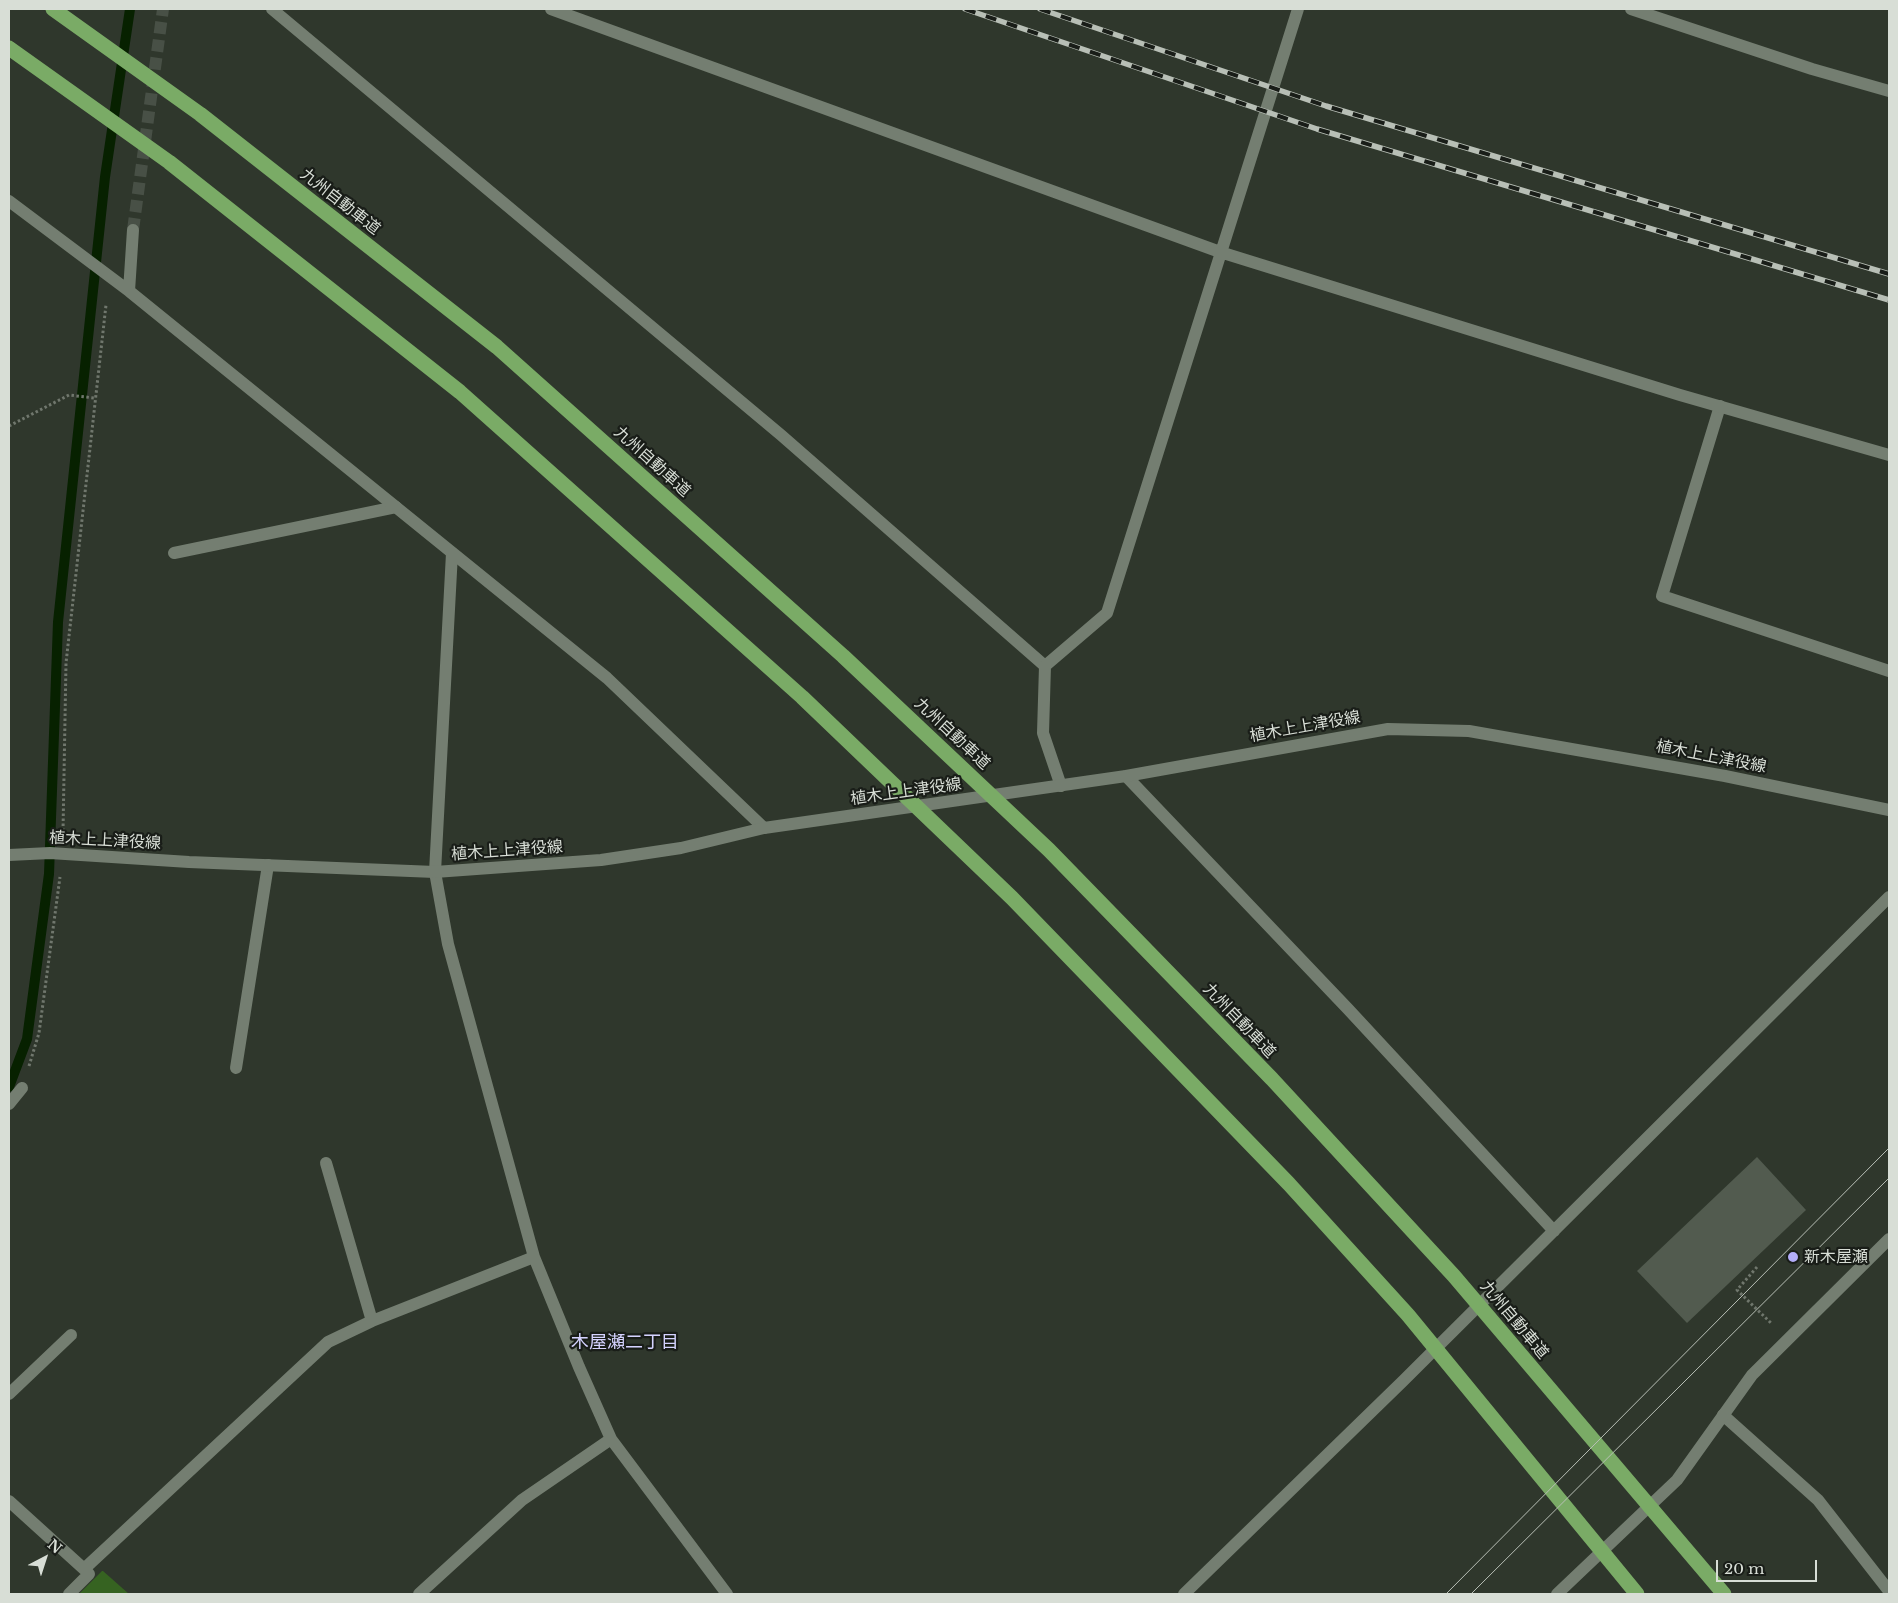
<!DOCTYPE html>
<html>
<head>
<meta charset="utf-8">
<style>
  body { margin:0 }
  #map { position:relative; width:1898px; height:1603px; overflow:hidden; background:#2f372c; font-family:"Libre Baskerville",serif }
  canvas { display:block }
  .frame { position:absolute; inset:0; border:10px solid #d8ded6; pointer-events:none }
  .north { position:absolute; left:20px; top:1533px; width:50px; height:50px; -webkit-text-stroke:4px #191d18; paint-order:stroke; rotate:40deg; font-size:14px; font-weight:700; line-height:20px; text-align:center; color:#d8ded6 }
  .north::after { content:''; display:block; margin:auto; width:18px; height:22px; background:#d8ded6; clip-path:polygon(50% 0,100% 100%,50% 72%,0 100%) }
  .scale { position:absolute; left:1716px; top:1560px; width:101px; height:22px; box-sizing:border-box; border:2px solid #d8ded6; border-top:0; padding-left:6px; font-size:15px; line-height:18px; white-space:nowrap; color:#d8ded6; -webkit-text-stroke:4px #191d18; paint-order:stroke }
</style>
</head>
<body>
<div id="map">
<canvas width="1898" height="1603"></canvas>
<div class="frame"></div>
<div class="north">N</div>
<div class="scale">20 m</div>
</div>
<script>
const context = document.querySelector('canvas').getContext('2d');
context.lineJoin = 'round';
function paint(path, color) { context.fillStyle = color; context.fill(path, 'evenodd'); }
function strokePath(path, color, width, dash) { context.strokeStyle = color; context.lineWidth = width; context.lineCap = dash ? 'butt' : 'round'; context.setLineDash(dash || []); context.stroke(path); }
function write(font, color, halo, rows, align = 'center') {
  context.font = font + ' "Libre Baskerville","Noto Sans JP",serif'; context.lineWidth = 4.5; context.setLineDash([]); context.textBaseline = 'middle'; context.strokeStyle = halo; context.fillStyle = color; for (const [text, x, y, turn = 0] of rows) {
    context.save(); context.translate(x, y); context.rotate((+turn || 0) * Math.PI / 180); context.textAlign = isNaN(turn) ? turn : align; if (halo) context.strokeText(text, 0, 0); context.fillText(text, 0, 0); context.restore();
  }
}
paint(new Path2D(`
  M102 1571H103L129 1594H79Z`), '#366321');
strokePath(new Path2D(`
  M9 1087 27 1039 49 874 58 622 105 177 130 9`), '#072100', 10);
paint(new Path2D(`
  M1757 1157 1806 1210 1687 1323 1637 1271Z`), '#525b4f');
strokePath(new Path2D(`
  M133 230 163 9`), '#485046', 12, [12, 6]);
strokePath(new Path2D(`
  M9 426 69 395 94 398
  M63 831 66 663 106 305
  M29 1066 39 1033 60 877
  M1757 1267 1737 1290 1772 1324`), '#70776d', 3, [2.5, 2.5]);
strokePath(new Path2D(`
  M272 9 781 435 1045 666
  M1720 406 1662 596 1889 671
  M174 553 396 507
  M452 553 435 872 448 944 534 1257 579 1367 611 1439 727 1594
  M1126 776 1348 1009 1554 1231
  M236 1068 268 865
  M9 1104 22 1088
  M326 1163 372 1321
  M9 1394 71 1335
  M1723 1415 1818 1500 1889 1591
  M9 1501 84 1569 328 1342 372 1321 534 1257
  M69 1594 89 1574 84 1569
  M419 1594 522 1500 611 1439
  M1184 1594 1403 1381 1889 897`), '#747e71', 12);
strokePath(new Path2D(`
  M551 9 1220 252 1680 395 1889 455
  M1631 9 1812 69 1889 91
  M9 201 129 291 607 678 764 828
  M129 291 133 230
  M1061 786 1043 733 1045 666 1107 613 1298 9
  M1557 1594 1677 1480 1752 1375 1889 1239`), '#747e71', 12);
strokePath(new Path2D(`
  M9 855 50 853 189 862 435 872 601 860 681 848 764 828 1126 776 1388 729 1469 731 1725 776 1889 810`), '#747e71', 12);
strokePath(new Path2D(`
  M53 9 200 114 497 347 843 656 1049 850 1272 1079 1454 1276 1724 1594
  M9 48 169 162 460 392 802 697 1012 898 1289 1184 1408 1315 1637 1594`), '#7aab66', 15);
strokePath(new Path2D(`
  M1446 1594 1889 1148
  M1471 1594 1889 1178`), '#b8bfb6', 1);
const rail = new Path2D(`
  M965 9 1317 129 1889 300
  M1040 9 1326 106 1889 274`);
strokePath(rail, '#b8bfb6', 5.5);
strokePath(rail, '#191d18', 4, [11]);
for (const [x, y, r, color] of [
  [1793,1257,6,"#b3adf9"]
]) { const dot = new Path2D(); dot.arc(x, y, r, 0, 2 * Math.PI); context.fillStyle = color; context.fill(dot); strokePath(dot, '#191d18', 2); }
write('16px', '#d8ded6', '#191d18', [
  ["九州自動車道",340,202,38],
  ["九州自動車道",652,462,42],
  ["植木上上津役線",1305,727,-10],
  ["九州自動車道",952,734,43],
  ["植木上上津役線",1711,757,11],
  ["植木上上津役線",906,792,-8],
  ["植木上上津役線",105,841,3],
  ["植木上上津役線",507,851,-4],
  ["九州自動車道",1239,1021,46],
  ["九州自動車道",1514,1320,50]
]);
write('16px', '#d8ded6', '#191d18', [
  ["新木屋瀬",1804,1257]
], 'left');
write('18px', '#d5d3ff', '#191d18', [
  ["木屋瀬二丁目",625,1343]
]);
</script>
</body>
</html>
